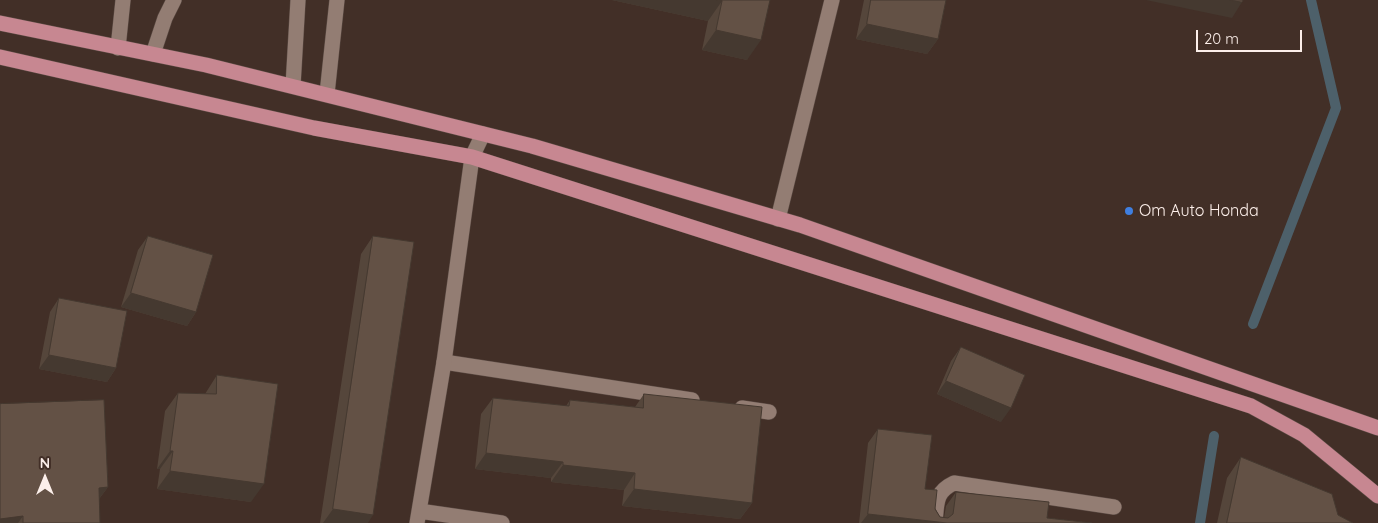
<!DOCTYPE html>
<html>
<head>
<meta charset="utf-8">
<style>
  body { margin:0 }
  #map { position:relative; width:1378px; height:523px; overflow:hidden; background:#422f27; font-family:Quicksand,sans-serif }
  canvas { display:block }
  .north { position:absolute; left:20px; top:453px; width:50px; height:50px; -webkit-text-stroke:4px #422f27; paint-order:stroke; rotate:0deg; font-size:14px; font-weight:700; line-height:20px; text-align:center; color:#fcefea }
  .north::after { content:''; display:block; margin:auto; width:18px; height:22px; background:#fcefea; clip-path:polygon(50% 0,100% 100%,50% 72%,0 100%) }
  .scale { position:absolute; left:1196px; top:30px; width:106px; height:22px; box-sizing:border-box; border:2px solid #fcefea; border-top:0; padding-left:6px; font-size:15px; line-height:18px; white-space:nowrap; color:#fcefea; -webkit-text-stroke:4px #422f27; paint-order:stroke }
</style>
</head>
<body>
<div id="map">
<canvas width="1378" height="523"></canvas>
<div class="north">N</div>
<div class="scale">20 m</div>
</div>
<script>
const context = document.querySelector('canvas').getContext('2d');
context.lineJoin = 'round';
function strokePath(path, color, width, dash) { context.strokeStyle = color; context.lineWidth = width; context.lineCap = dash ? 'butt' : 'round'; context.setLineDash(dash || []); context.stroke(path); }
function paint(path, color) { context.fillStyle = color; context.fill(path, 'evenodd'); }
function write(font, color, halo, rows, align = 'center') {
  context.font = font + ' Quicksand,sans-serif'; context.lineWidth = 4; context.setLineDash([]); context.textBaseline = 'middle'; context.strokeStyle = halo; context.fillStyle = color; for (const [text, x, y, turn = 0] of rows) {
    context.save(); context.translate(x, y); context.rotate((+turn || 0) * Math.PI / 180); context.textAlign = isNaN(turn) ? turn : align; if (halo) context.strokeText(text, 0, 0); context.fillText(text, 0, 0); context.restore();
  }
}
strokePath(new Path2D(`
  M1253 324 1336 108 1311 0
  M1200 523 1214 436`), '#4d606a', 10);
const lane = new Path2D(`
  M153 54 165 18 174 0
  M293 86 298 0
  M444 362 692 400
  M742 408 769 412
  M935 523C937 503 935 492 954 483L1114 507`);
const street = new Path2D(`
  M118 48 123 0
  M327 94 337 0
  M778 219 832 0
  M419 511 502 523
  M417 523 444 362 472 157 483 134`);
const primary = new Path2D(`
  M0 23 206 65 532 146 800 225 1378 428
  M0 57 314 128 472 157 1251 406 1304 435 1378 496`);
strokePath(lane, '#5b4b44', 16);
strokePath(street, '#5b4b44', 16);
strokePath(primary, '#5b4b44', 16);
strokePath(lane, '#937d73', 15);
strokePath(street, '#937d73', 15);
strokePath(primary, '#c78791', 15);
paint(new Path2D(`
  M612 0H770L747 60 702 50 708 21Z
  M864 0H946L938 39 927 54 856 39Z
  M148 236 196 312 187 326 121 307 138 250Z
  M373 236 368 523H320L361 254Z
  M59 298 116 368 107 382 39 369 50 312Z
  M961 347 1001 422 937 394 951 361Z
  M217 375 251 502 157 489 160 469H157L165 411 178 393 205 394Z
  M644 394 752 503 740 519 622 506 624 490 551 482V478L475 469 481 414 493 398 566 406 570 400 635 407Z
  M878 429 925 489 940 517 944 518 946 506 956 492 1047 518 1092 523H859L868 443Z
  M1241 457 1338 515 1353 523H1217L1227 478Z
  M108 487 99 499 100 523H0Z`), '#55463b');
paint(new Path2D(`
  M612 0H717L722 1 708 21Z
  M1146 0H1230L1242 2 1232 18Z
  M867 24 938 39 927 54 856 39Z
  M716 30 761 40 747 60 702 50Z
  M131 293 196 312 187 326 121 307Z
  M49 355 116 368 107 382 39 369Z
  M946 381 1011 408 1001 422 937 394Z
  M170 451H173L160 469H157Z
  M486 453 563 462 551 478 475 469Z
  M563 465 635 473 624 490 551 482Z
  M170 471 264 484 251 502 157 489Z
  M108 487 96 503 99 488Z
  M634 489 752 503 740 519 622 506Z
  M333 509 373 515 368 523H323Z
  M868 514 947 523H861Z
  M23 516 18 523H0V519Z`), '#453930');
const building = new Path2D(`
  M717 0H770L761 40 716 30 722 1Z
  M871 0H946L938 39 867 24Z
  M1230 0H1243L1242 2Z
  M148 236 213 255 196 312 131 293Z
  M373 236 414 242 373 515 333 509Z
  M59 298 127 311 116 368 49 355Z
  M961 347 1025 375 1011 408 946 381Z
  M217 375 278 384 264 484 170 471 173 451H170L178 393 216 394Z
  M644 394 762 407 752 503 634 489 635 473 563 465V462L486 453 493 398 569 406 570 400 643 408Z
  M104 400 108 487 99 488 100 523H23V516L0 519V404Z
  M878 429 932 435 925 489 937 490 935 509 940 517 948 518 953 514 956 492 1049 502 1047 518 1092 523H947L868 514Z
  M1241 457 1332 494 1338 515 1353 523H1227Z`);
paint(building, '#635145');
strokePath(building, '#453930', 1);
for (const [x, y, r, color] of [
  [1129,211,5,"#3f7fe0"]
]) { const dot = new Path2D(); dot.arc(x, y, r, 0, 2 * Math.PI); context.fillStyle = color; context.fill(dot); strokePath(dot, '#422f27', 2); }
write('16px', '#fcefea', '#422f27', [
  ["Om Auto Honda",1139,211]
], 'left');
</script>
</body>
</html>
